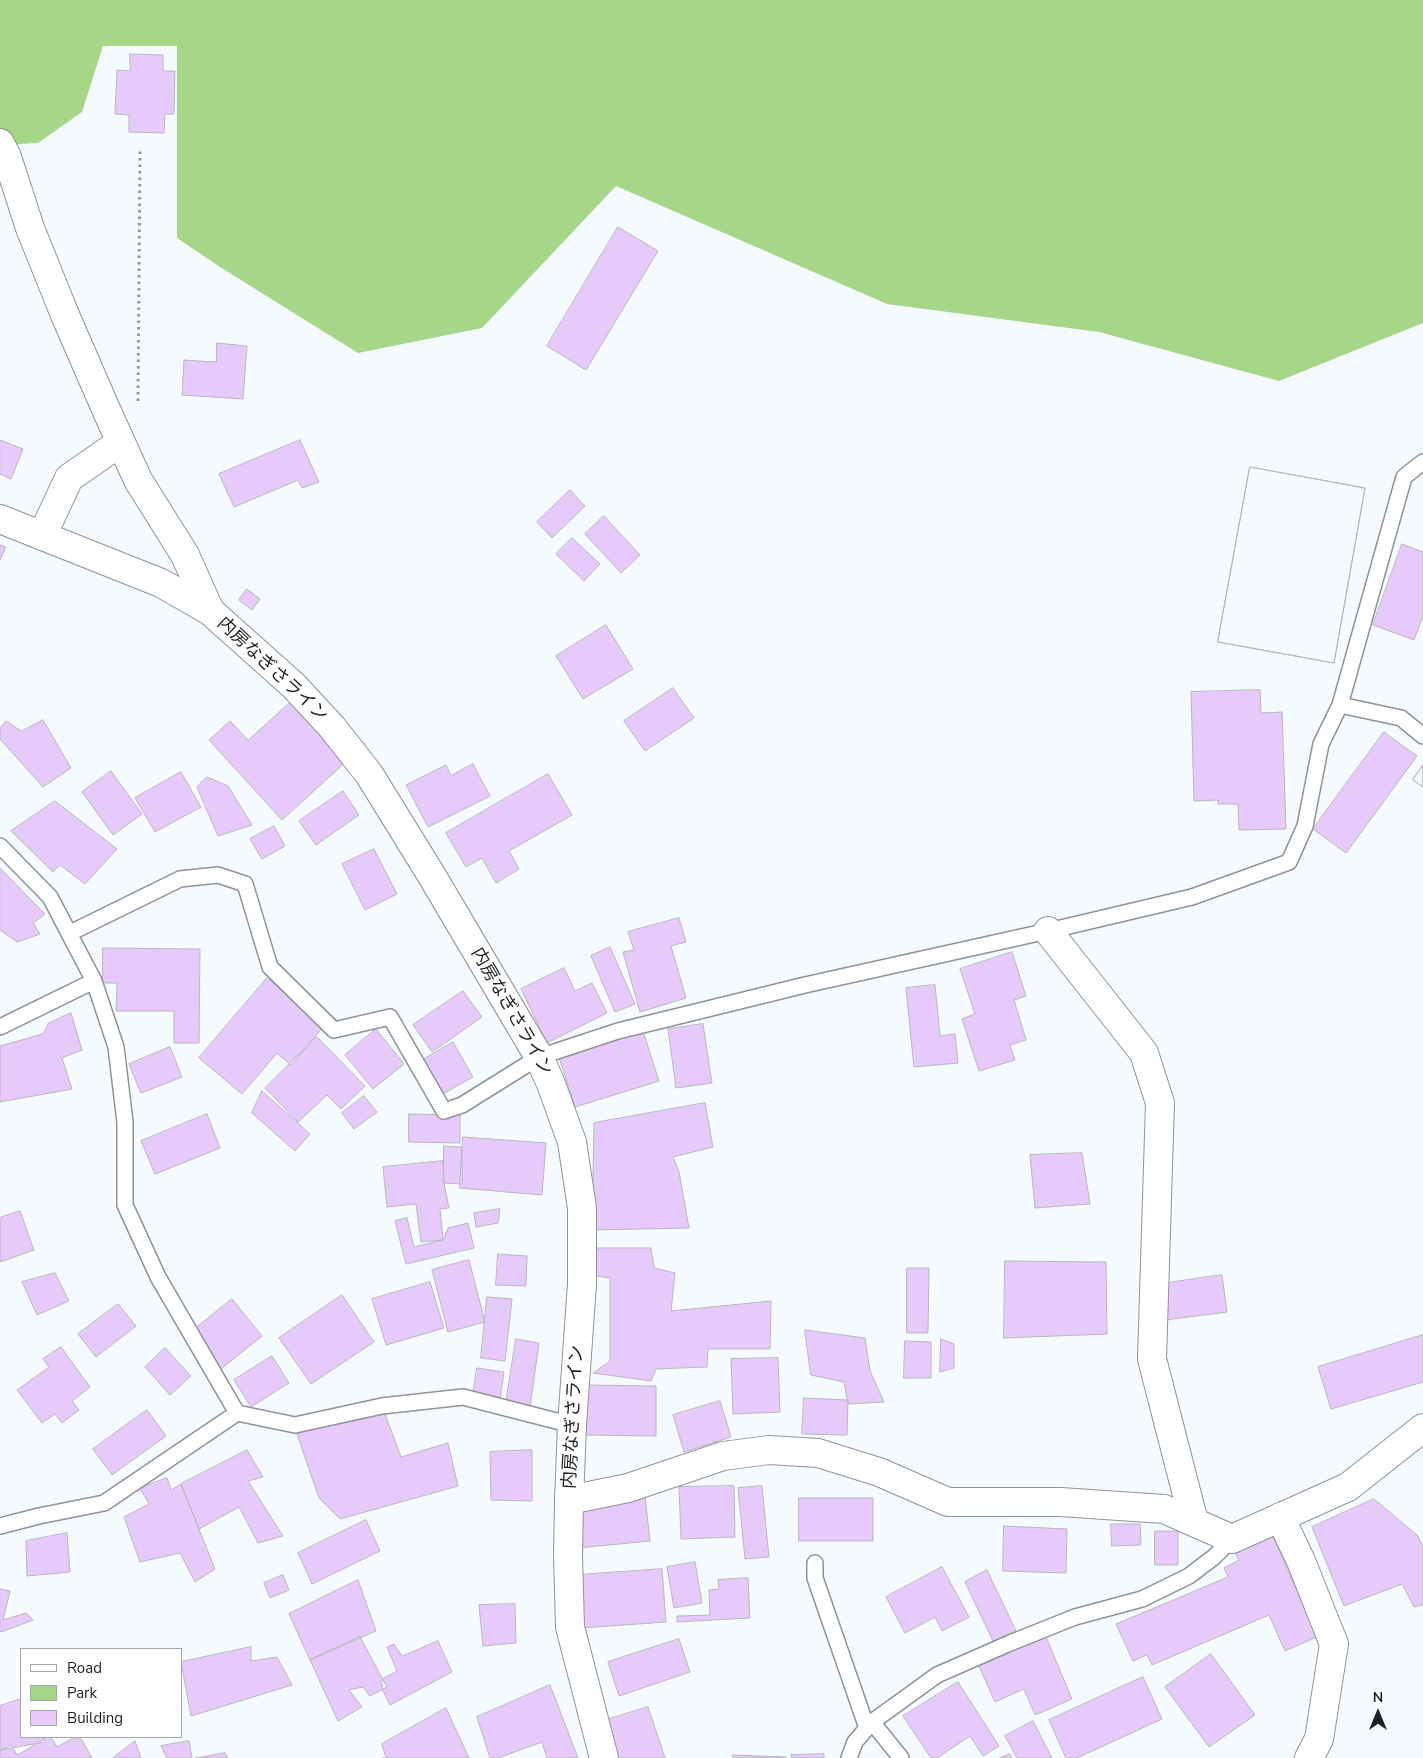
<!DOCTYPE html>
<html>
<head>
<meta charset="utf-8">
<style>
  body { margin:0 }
  #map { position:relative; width:1423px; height:1758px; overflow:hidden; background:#f5faff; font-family:"Nunito Sans",sans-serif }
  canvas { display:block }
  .legend { position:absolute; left:20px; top:1648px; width:162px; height:90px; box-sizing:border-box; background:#fff; border:1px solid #a5a6a7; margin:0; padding:6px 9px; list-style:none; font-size:15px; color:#1d2022 }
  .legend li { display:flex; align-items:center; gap:10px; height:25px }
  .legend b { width:25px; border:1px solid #a5a6a7 }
  .north { position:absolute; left:1353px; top:1688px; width:50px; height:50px; -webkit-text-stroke:4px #fff; paint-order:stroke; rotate:0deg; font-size:14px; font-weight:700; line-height:20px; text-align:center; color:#1d2022 }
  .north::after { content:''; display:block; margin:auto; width:18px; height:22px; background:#1d2022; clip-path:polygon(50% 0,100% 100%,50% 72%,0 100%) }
</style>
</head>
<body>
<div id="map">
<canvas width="1423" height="1758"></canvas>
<ul class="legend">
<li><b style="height:6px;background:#fff"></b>Road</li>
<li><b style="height:14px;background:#a6d789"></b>Park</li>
<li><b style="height:14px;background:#e6cafb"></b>Building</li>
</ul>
<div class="north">N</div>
</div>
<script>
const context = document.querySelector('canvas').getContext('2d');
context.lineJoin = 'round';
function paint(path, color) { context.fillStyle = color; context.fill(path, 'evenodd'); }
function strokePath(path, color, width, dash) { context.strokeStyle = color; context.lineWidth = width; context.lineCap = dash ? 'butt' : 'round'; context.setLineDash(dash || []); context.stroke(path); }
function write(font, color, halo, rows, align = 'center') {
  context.font = font + ' "Nunito Sans","Noto Sans JP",sans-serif'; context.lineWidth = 4; context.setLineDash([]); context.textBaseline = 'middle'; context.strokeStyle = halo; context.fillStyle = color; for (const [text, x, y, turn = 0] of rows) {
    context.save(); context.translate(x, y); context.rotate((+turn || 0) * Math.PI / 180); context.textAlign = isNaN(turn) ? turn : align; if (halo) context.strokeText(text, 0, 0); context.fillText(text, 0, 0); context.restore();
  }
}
paint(new Path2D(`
  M0 0H1423V323L1279 381 1099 332 887 304 616 186 482 328 358 353 220 267 177 238V46H103L82 112 38 143 0 145Z`), '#a6d789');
const building = new Path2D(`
  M130 54 163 55V71H175L174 114H165L164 133 129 132V115L115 114 117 70 130 71Z
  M618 227 658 251 586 370 547 346Z
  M217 343 247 346 243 399 182 395 184 360 216 362Z
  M0 440 23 449 11 479 0 474Z
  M300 440 319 482 302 488 298 480 234 507 219 474Z
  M1250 467 1365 488 1334 663 1218 642Z
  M1250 467 1365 488 1334 663 1218 642Z
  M570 490 585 506 552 538 537 522Z
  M604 516 640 555 621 573 585 534Z
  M572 538 600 564 584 581 556 554Z
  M1402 544 1423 552V616L1414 640 1373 625Z
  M0 545 6 547 0 560Z
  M247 589 260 599 252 610 239 600Z
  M606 625 633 669 583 699 556 656Z
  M673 688 694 718 645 751 624 721Z
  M1260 690 1261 713 1282 712 1286 829 1239 830 1238 804H1218V800L1194 801 1191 692Z
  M294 699 348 760 282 820 209 740 230 721 248 740Z
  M43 720 71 768 43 787 0 739V728L6 721 21 731Z
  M1384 732 1417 756 1346 853 1313 829Z
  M473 764 490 796 428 827 406 785 446 765 451 775Z
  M1423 765V787L1413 780Z
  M1423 765V787L1413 780Z
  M111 771 142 814 113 835 82 792Z
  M181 772 201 807 155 832 135 798Z
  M548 774 572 815 509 851 519 869 496 883 482 858 466 867 446 833Z
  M207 777 228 786 252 825 218 836 197 787Z
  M343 791 359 815 316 845 299 821Z
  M55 801 117 849 85 884 60 865 53 872 11 831Z
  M274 826 285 846 262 859 250 839Z
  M374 849 397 894 365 910 342 864Z
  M0 868 45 914 33 923 40 934 17 942 0 930Z
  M679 918 686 942 671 946 686 998 640 1012 623 952 634 950 628 932Z
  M610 947 635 1004 615 1012 591 956Z
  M103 948 200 949 199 1043H174V1011H116L117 983H103Z
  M1012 952 1026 996 1014 1000 1026 1040 1010 1045 1015 1060 979 1071 962 1019 975 1014 960 969Z
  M564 968 575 991 592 983 607 1013 547 1043 521 989Z
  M267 978 324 1026 291 1065 277 1053 242 1094 199 1058Z
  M935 985 940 1036 955 1034 958 1063 914 1067 906 988Z
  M463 991 482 1017 432 1052 413 1025Z
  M71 1013 82 1050 62 1058 72 1089 0 1102V1046L43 1034 49 1023Z
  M703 1024 712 1083 676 1088 668 1029Z
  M376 1029 404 1064 373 1089 345 1055Z
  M643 1031 659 1081 575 1107 559 1057Z
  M317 1037 365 1086 341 1109 327 1095 298 1122 265 1088Z
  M453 1042 473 1077 441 1095 421 1061Z
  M170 1047 182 1077 141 1093 129 1064Z
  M262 1091 310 1134 295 1151 252 1113Z
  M364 1096 377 1112 354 1129 342 1113Z
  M705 1103 713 1147 673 1157 679 1172 689 1228 592 1230 594 1123Z
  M207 1114 220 1148 155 1174 141 1141Z
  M409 1114 460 1115V1143L409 1142Z
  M463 1137 546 1143 542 1195 460 1188Z
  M444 1146 462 1147V1184L444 1183Z
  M1082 1153 1090 1204 1035 1208 1030 1155Z
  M443 1161 444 1183 449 1208 440 1209 443 1240 421 1242 416 1204 387 1207 383 1167Z
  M500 1209 498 1223 476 1227 474 1213Z
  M20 1211 34 1250 0 1262V1218Z
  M407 1218 414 1247 443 1240 448 1228 468 1223 474 1248 406 1264 395 1221Z
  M593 1248H651L654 1268 675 1273 671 1311 771 1301 770 1349H708L707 1367 656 1369 651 1381 593 1373 610 1361V1278L590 1275Z
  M498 1254 527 1256 526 1286 496 1285Z
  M469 1260 485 1322 448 1332 432 1270Z
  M1005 1261 1106 1262 1107 1334 1004 1338Z
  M907 1268H929L928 1333H907Z
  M55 1273 69 1301 37 1315 22 1282Z
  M1222 1275 1227 1312 1165 1320 1160 1284Z
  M430 1282 444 1328 386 1345 372 1299Z
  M342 1295 374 1342 311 1384 279 1338Z
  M487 1297 512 1299 505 1361 481 1358Z
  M232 1299 262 1336 221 1369 191 1332Z
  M118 1304 136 1326 96 1357 78 1334Z
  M805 1330 865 1338 870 1371 884 1402 848 1404 844 1382 811 1375Z
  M1423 1335V1382L1331 1409 1318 1367Z
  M516 1339 539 1343 530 1407 506 1403Z
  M941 1339 954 1344V1368L940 1372Z
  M905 1341 931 1342V1378H904Z
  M61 1347 90 1387 72 1401 79 1410 62 1423 55 1414 42 1423 17 1390 49 1367 43 1359Z
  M165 1348 191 1376 170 1395 145 1367Z
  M272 1356 289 1383 251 1407 234 1380Z
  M778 1358 780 1412 733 1414 731 1359Z
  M477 1368 504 1372 500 1400 473 1396Z
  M585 1385 656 1386V1436L585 1435Z
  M804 1398 848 1400 847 1435 802 1434Z
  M720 1401 731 1437 684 1452 673 1415Z
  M382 1406 401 1457 448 1443 458 1486 340 1519 319 1498 297 1434Z
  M147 1410 166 1436 112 1475 93 1449Z
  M247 1450 263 1477 248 1481 283 1536 258 1543 239 1507 199 1529 181 1484Z
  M532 1450V1501L491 1500 490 1452Z
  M167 1478 171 1490 181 1484 215 1569 195 1582 180 1553 140 1562 124 1517 149 1504 140 1488Z
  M734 1486 735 1537 681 1539 679 1487Z
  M762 1486 769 1557 745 1559 738 1488Z
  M645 1496 650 1541 578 1548 574 1502Z
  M799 1498H873V1541H799Z
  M1374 1499 1417 1535 1423 1546V1605L1414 1607 1402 1584 1344 1606 1312 1527Z
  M366 1520 380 1551 312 1584 298 1553Z
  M1111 1524H1140L1141 1545 1112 1546Z
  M1004 1526 1067 1529 1066 1573 1003 1571Z
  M1155 1531H1178V1565H1155Z
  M67 1533 70 1572 27 1576 26 1541Z
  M1273 1536 1317 1637 1285 1651 1269 1615 1152 1665 1147 1655 1133 1661 1116 1624 1228 1577 1224 1568 1239 1560 1235 1553Z
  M695 1562 702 1603 674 1608 667 1567Z
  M942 1567 969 1617 942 1631 935 1617 905 1633 886 1597Z
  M662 1569 666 1622 581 1628 578 1575Z
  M987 1570 1016 1631 993 1641 965 1582Z
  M283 1575 289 1590 270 1598 264 1583Z
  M748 1578 750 1618 677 1622V1616L710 1615 709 1590 719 1589 718 1580Z
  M358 1580 376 1631 310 1660 289 1614Z
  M0 1589 10 1591 3 1620 26 1613 33 1620 1 1632 0 1631Z
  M515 1604 516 1643 483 1646 479 1605Z
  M360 1637 387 1687 370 1696 363 1687 349 1690 362 1707 338 1721 310 1660Z
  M1046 1637 1072 1699 1035 1715 1024 1689 995 1702 979 1666Z
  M679 1639 690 1672 619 1696 608 1662Z
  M438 1641 452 1672 390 1705 382 1689V1679L397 1671 387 1647 394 1644 402 1656Z
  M251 1647V1661L277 1657 292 1685 191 1716 181 1662Z
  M1211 1654 1255 1715 1209 1747 1165 1687Z
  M1143 1677 1162 1719 1077 1758H1066L1049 1720Z
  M958 1682 999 1746 983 1756 970 1736 937 1758H931L903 1716Z
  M550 1685 578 1758H547L542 1742 498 1758H490L477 1717Z
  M21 1699V1737H43L45 1742 0 1750V1706Z
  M648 1707 665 1758H615L603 1721Z
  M446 1708 469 1758H382H386L382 1744Z
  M1033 1721 1052 1758H1017L1005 1736Z
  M48 1737H51L57 1747 75 1737H80L92 1758H0V1751L11 1745 17 1755Z
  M135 1741 141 1758H113Z
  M189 1741 192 1758H167L161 1746Z
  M225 1753 228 1758H196Z
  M824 1754V1758H792L791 1755Z
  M1010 1754 1012 1758H1000Z
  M733 1755 786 1757V1758H733Z`);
paint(building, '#e6cafb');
strokePath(building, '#b9b6bc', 1);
const service = new Path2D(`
  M1340 705 1401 718 1423 736
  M0 846 50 897 94 981 116 1047 125 1122V1205L158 1277 237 1413
  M70 933 180 879 218 875 245 884 270 967 334 1030 390 1017 444 1111 462 1105 539 1057 618 1031 805 985 1048 931 1192 897 1289 862 1305 826 1321 744 1340 705 1404 477 1423 462
  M0 1027 94 981
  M0 1526 39 1516 104 1503 237 1413 295 1425 382 1406 463 1397 572 1425
  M815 1563V1578L867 1728
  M872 1722 901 1758
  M849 1758 855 1742 872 1722 937 1675 1010 1643 1075 1617 1142 1599 1189 1576 1214 1557 1232 1539`);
const minor = new Path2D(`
  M0 143 7 157 30 228 65 315 105 407 138 480 185 555 210 611
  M42 536 69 478 121 442
  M1048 931 1144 1053 1160 1103 1152 1359 1194 1522
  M569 1500 628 1488 723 1456 769 1450 818 1453 879 1472 948 1502H1060L1164 1509 1232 1539 1348 1487 1423 1428
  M1280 1517 1301 1561 1334 1644 1319 1739 1309 1758`);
const trunk = new Path2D(`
  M0 519 161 583 210 611 294 686 332 727 369 774 432 876 539 1057 551 1084 572 1142 582 1208V1284L572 1425 569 1500 568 1556 570 1627 604 1758`);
strokePath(service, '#8e9399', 18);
strokePath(minor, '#8e9399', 30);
strokePath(trunk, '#8e9399', 30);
strokePath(new Path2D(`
  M138 401 140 151`), '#969a9e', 3, [2.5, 4]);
strokePath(service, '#fff', 15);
strokePath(minor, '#fff', 28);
strokePath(trunk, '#fff', 28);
write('18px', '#1d2022', '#fff', [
  ["内房なぎさライン",272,670,43],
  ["内房なぎさライン",511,1012,60],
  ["内房なぎさライン",574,1417,-87]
]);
</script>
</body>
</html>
